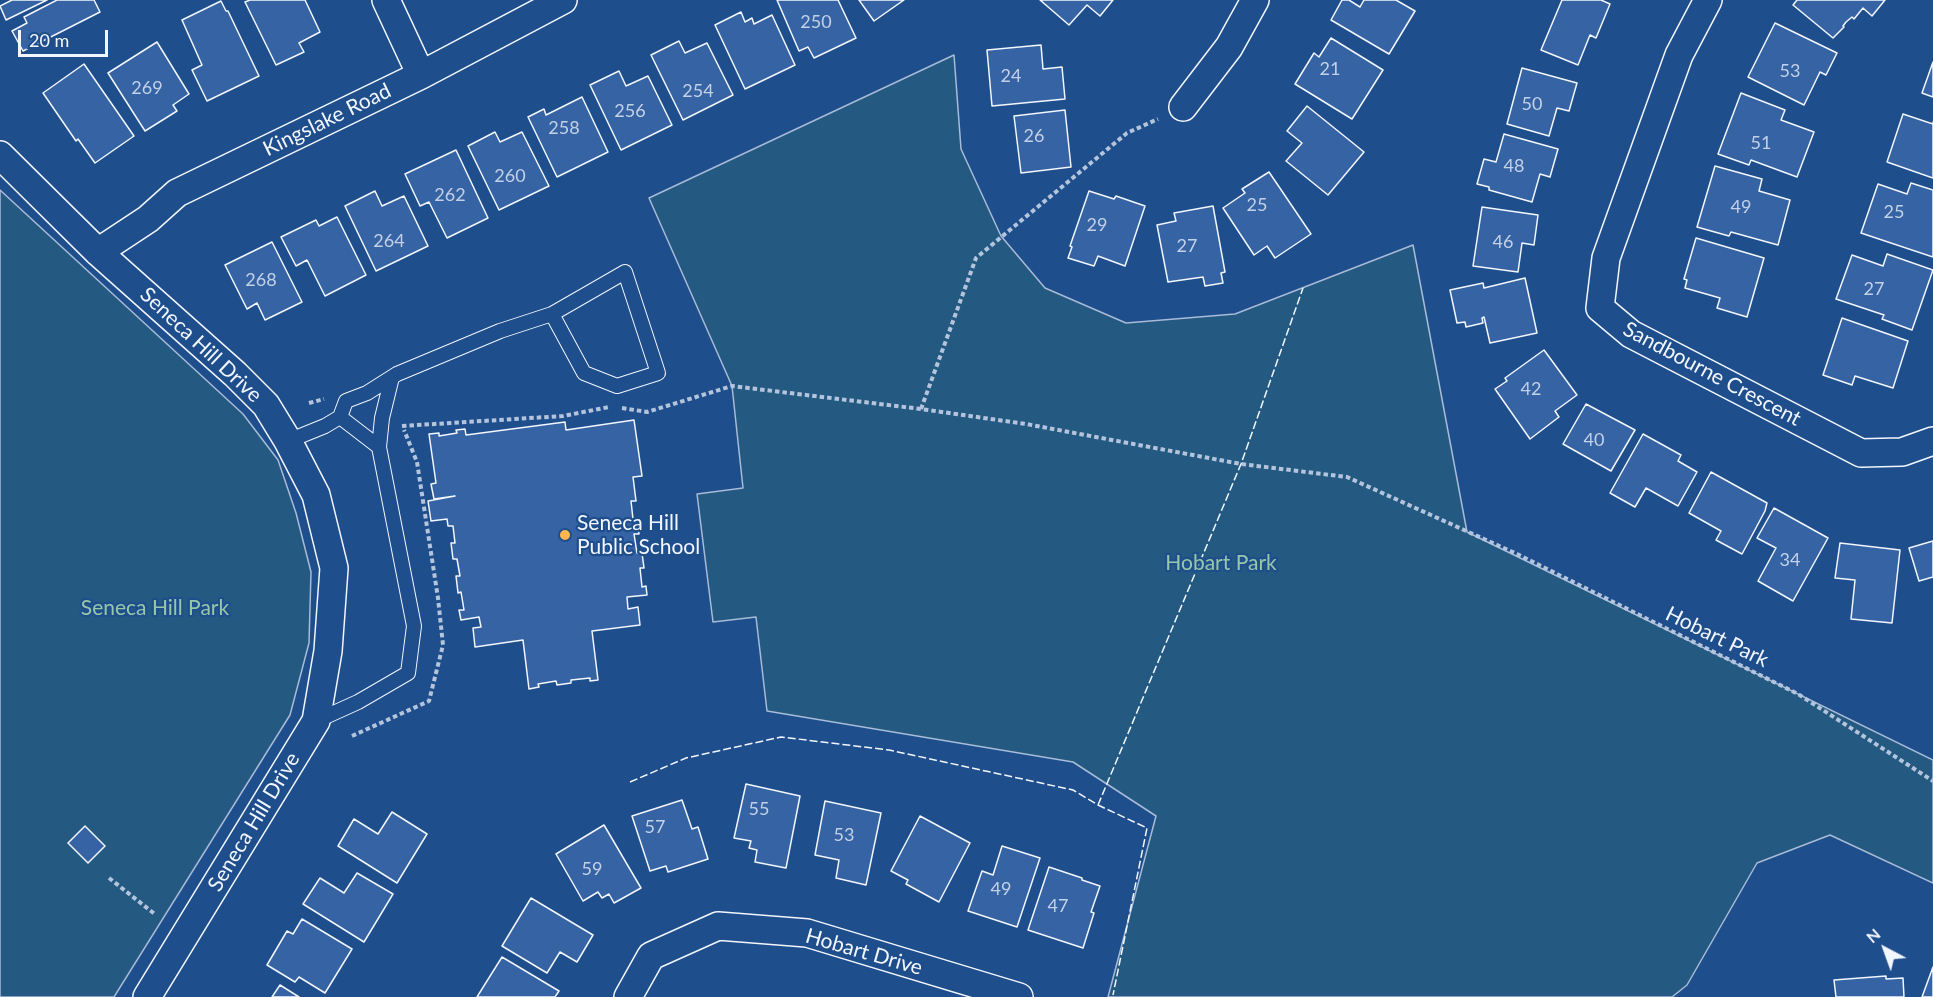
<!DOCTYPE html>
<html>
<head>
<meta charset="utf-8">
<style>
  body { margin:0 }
  #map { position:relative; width:1933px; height:997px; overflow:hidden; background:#1f4e8c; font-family:Lato,sans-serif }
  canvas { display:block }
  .north { position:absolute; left:1855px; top:919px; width:60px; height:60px; -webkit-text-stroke:4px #1f4e8c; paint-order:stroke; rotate:319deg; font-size:16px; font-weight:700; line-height:24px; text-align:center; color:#f2f6ff }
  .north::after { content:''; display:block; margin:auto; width:21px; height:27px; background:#f2f6ff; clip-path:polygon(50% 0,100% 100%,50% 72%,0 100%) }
  .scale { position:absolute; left:18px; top:30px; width:90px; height:27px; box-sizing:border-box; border:3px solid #f2f6ff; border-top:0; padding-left:8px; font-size:18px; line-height:21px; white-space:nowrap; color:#f2f6ff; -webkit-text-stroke:4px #1f4e8c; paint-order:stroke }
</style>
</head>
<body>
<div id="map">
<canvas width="1933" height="997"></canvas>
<div class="north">N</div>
<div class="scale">20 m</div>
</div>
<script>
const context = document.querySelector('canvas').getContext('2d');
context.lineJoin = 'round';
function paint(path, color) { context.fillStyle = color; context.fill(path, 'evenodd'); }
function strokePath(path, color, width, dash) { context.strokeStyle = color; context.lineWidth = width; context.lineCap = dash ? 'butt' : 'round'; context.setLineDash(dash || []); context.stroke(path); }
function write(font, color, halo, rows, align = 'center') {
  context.font = font + ' Lato,sans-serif'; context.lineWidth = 4.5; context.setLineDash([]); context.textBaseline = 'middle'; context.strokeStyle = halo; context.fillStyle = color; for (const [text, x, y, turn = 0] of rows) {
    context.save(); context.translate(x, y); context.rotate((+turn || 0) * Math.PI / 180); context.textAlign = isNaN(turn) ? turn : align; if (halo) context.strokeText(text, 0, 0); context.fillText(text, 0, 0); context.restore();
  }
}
const green = new Path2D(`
  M954 55 961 149 1001 236 1045 288 1126 323 1235 314 1413 245 1467 532 1933 760V883L1830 835 1757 863 1687 985 1672 997H1108L1156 816 1073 762 767 711 756 617 713 622 697 494 743 488 732 386 649 198Z
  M0 190 243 414 278 460 296 513 311 572 309 643 290 715 114 997H0Z`);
paint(green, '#245a82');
strokePath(green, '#a8bbd7', 1.5);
const building = new Path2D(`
  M12 0H47L6 20 0 6Z
  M57 0H94L100 12 23 51 12 31 27 23 24 17Z
  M250 0H305L320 32 299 43 304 52 276 65 245 2Z
  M777 0H838L856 38 814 58 808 47 799 51Z
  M859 0H904L874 21Z
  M1040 0H1113L1100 16 1087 5 1069 25Z
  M1342 0H1349L1360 7 1364 0H1396L1415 11 1389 54 1331 20Z
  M1562 0H1601L1610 4 1596 38 1590 35 1578 65 1541 50Z
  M1797 0H1885L1872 16 1863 8 1854 19 1852 17 1846 22 1843 26 1844 27 1833 38 1793 5Z
  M221 1 226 11H228L259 76 207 101 192 70 202 65 182 20Z
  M741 12 745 22 752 18 754 24 772 15 795 65 745 89 715 25Z
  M1775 23 1837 53 1826 75 1820 72 1804 105 1748 77Z
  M1331 38 1383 70 1352 119 1295 84 1314 53 1319 57Z
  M679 41 685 53 707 43 733 95 683 120 651 55Z
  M157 42 189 94 173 105 177 111 145 131 108 73Z
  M1041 45 1043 69 1062 67 1065 99 992 106 987 50Z
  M1933 62V97L1922 93Z
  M84 64 134 136 95 163 78 139 76 141 43 93Z
  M1522 68 1577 83 1569 111 1557 108 1549 136 1507 124Z
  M619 71 626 86 648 76 672 125 621 150 590 85Z
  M1741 93 1785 110 1781 120 1814 132 1797 177 1751 160 1749 165 1718 154Z
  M582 97 608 152 557 177 528 117 544 109 546 115Z
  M1307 106 1364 152 1328 195 1286 161 1302 143 1287 131Z
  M1065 110 1071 167 1021 173 1014 116Z
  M1903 114 1933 124V122V178L1887 162Z
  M495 132 500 142 522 132 549 186 499 210 468 146Z
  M1504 134 1558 149 1550 177 1540 174 1532 202 1489 190V187L1477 184 1484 159 1496 162Z
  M456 150 488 218 447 238 429 202 420 206 405 174Z
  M1715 166 1762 179 1759 191 1790 200 1778 245 1731 232 1729 236 1697 227Z
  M1269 172 1311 234 1275 258 1267 246 1254 255 1223 208 1245 193 1242 189Z
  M1911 183 1933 190V257L1861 233 1878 184 1907 194Z
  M375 191 382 206 404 196 428 246 376 271 345 206Z
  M1089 191 1114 199 1116 196 1145 206 1125 266 1098 256 1094 266 1068 258 1072 247 1070 246Z
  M1213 206 1225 272 1221 273 1223 283 1205 286 1203 277 1168 282 1157 225 1176 221 1174 213Z
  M1482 207 1538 215 1534 245 1522 243 1518 272 1473 266Z
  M337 217 366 275 325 296 307 260 296 266 281 237 316 220 319 226Z
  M1696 238 1764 258 1747 317 1717 308 1720 298 1685 288 1687 280 1684 279Z
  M272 242 302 302 265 320 257 303 247 309 225 265Z
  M1887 254 1933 270 1912 330 1882 319 1884 315 1836 299 1852 255 1883 266Z
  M1525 278 1537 333 1490 343 1484 317 1482 318 1483 323 1466 327 1465 322 1457 323 1450 290 1483 283 1484 288Z
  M1842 318 1908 341 1893 388 1855 376 1852 385 1823 375Z
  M1544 350 1577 395 1555 411 1559 417 1530 439 1495 389 1507 381 1505 378Z
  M1586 404 1635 430 1611 471 1563 444Z
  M634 420 642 476 633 477 636 501H631L633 519 637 518 639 534H634L637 553H642L644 568H640L642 587 646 586 647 595 627 597 628 609 638 607 640 625 592 631 598 680 590 681V678L571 680V683L557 685 556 681 538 684 539 687 529 689 523 640 475 647 473 628 481 627 479 617 461 620 459 610H464L461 592 458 593 456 576H460L457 559H453L451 543H455L453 526H448L447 519 431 521 428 501 455 496 434 499 431 484 436 483 429 434 439 433V436L457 433 456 430 465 429 466 435 565 422 566 430Z
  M1643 434 1681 455 1678 461 1697 472 1678 506 1646 488 1635 507 1610 493Z
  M1711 472 1767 503 1765 511 1742 554 1716 540 1721 531 1689 513Z
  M1774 508 1828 538 1793 601 1758 581 1776 548 1757 538Z
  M1933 541V577L1919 581 1909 548Z
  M1840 543 1900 550 1892 623 1851 619 1855 580 1835 578Z
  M746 784 800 796 786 868 755 862 757 850 749 848 751 841 734 838Z
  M682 800 692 829 698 827 708 859 668 872 666 866 650 871 632 816Z
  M825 801 881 813 866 885 836 878 839 860 815 855Z
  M392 812 427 834 397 883 338 846 354 819 378 834Z
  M920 816 970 843 939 902 906 884 908 880 891 871Z
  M604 825 641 888 614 903 609 894 602 898 598 892 583 901 556 854Z
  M85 826 105 846 88 863 68 843Z
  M1002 846 1040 858 1017 927 968 911 982 871 993 875Z
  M1049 867 1082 878V880L1100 886 1091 912 1094 913 1083 948 1028 930Z
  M357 873 393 894 364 942 303 904 320 878 344 893Z
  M531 898 593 935 577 962 560 952 547 973 502 946Z
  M302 919 352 949 325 993 299 977 295 982 267 965 287 931 293 934Z
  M502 957 559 991 555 997H477Z
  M1933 967V997H1922Z
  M1886 976V979L1903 978 1904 997H1836L1834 980Z
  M280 985 299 997H272Z`);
paint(building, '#3563a3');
strokePath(building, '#f2f6ff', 1.5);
const lane = new Path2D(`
  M288 441 325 426 340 417 346 401 367 393 397 374 500 331 552 314 625 272 658 373 617 386 584 373 552 314
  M379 447 382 418 392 377
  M316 721 358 702 408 673 414 626 379 447 340 417`);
const street = new Path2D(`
  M386 0 421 75
  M1708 0 1679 55 1606 258 1600 308 1631 334 1861 453 1902 452 1933 441
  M1183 107 1229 47 1255 0
  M0 155 98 252 235 374 266 405 288 441 316 495 334 568 328 651 316 721 147 997
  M98 252 148 219 177 193 421 75 563 0
  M628 997 651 956 718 926 807 933 1019 997`);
strokePath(lane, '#f2f6ff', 16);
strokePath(street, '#f2f6ff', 30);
strokePath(new Path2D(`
  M309 403 324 399
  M622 408 647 412 732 386 921 409 1026 424 1241 464 1347 477 1517 554 1798 694 1933 781
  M921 409 976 258 1127 133 1158 119
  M402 426 563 416 609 407
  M352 736 429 701 443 645 438 598 417 462 404 430
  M109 878 156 915`), '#b3c4dc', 4, [4.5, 3]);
strokePath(lane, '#1f4e8c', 14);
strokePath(street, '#1f4e8c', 27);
strokePath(new Path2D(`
  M630 782 686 758 781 737 889 750 1073 790 1098 805 1147 828 1113 995
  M1098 805 1241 464 1303 288`), '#f2f6ff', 1.5, [8, 3]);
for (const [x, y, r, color] of [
  [565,535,6,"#ffb74d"]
]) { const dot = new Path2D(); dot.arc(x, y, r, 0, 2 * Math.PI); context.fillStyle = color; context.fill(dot); strokePath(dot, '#1f4e8c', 2); }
write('18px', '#c3d1e8', null, [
  ["250",816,22],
  ["21",1330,69],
  ["53",1790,71],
  ["24",1011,76],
  ["269",147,88],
  ["254",698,91],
  ["50",1532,104],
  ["256",630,111],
  ["258",564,128],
  ["26",1034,136],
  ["51",1761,143],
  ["48",1514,166],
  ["260",510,176],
  ["262",450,195],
  ["25",1257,205],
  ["49",1741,207],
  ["25",1894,212],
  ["29",1097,225],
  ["264",389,241],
  ["46",1503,242],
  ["27",1187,246],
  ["268",261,280],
  ["27",1874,289],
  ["42",1531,389],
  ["40",1594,440],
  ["34",1790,560],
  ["55",759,809],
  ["57",655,827],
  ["53",844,835],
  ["59",592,869],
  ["49",1001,889],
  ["47",1058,906]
]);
write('21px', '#f2f6ff', '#1f4e8c', [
  ["Kingslake Road",327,120,-26],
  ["Seneca Hill Drive",201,345,43],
  ["Sandbourne Crescent",1712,374,28],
  ["Hobart Park",1717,637,26],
  ["Seneca Hill Drive",254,822,-59],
  ["Hobart Drive",864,952,16]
]);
write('21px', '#f2f6ff', '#1f4e8c', [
  ["Seneca Hill",577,523],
  ["Public School",577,547]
], 'left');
write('21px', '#97c8a6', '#1f4e8c', [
  ["Hobart Park",1221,563],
  ["Seneca Hill Park",155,608]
]);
</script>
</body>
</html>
